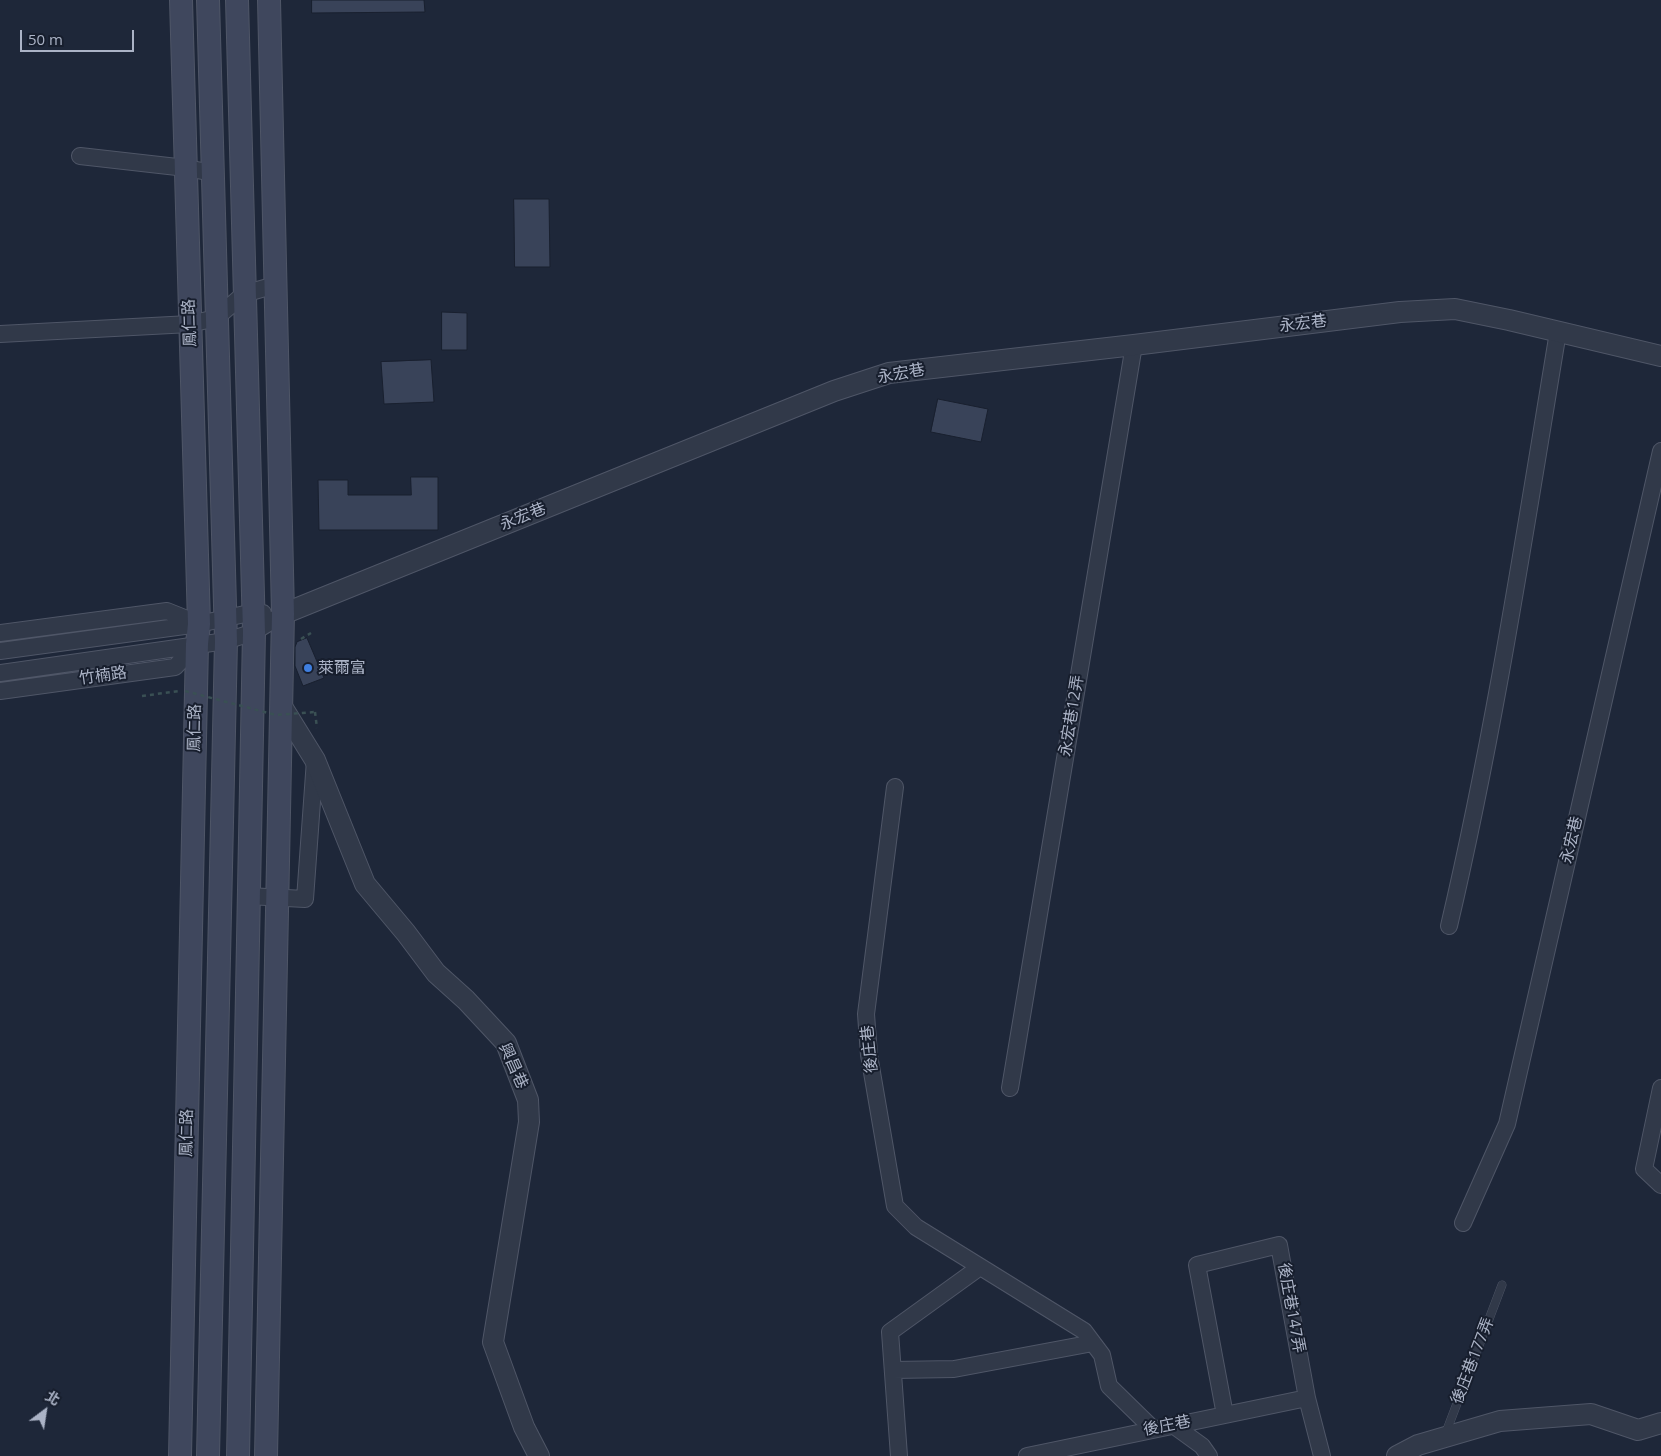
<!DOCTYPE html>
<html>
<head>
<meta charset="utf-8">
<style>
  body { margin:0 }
  #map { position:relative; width:1661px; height:1456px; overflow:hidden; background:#1e2739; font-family:"Open Sans","Noto Sans TC",sans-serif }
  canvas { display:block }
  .north { position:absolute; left:20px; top:1386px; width:50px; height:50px; -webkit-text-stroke:4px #171e2d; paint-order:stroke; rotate:31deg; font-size:14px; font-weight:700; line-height:20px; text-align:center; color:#abb3c6 }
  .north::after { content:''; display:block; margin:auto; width:18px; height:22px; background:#abb3c6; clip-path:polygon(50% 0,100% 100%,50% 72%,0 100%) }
  .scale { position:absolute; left:20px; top:30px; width:114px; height:22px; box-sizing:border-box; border:2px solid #abb3c6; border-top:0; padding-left:6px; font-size:15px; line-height:18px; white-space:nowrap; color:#abb3c6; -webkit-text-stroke:4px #171e2d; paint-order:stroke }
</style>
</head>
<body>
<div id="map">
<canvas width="1661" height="1456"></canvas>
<div class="north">北</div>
<div class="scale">50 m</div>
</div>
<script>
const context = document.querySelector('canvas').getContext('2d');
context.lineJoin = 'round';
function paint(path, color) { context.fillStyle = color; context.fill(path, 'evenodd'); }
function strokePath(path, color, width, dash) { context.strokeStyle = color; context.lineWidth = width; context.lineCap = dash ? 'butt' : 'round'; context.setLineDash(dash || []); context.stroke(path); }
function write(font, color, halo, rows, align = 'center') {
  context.font = font + ' "Open Sans","Noto Sans TC",sans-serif'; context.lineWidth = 4; context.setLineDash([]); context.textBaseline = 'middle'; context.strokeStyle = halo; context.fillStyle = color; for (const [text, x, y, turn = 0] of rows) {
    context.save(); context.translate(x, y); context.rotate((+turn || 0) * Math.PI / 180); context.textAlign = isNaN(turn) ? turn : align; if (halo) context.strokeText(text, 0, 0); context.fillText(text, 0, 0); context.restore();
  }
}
const building = new Path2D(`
  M312 0H424L425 12 312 13Z
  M514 199H549L550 267H515Z
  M442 312 467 313V350H442Z
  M431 360 434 402 384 404 381 362Z
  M938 399 988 409 981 442 931 432Z
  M411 477H438V530H319L318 480H348V495H411Z
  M307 638 324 678 303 686 295 666V647L297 642Z`);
paint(building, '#394359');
strokePath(building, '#19202f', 1);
const service = new Path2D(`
  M1445 1435 1502 1285`);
const minor = new Path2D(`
  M80 156 186 168 213 173
  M0 334 190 324 216 318 244 294 275 285
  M0 633 167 611 197 623
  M0 651 199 624 254 612 263 613
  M0 673 226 641 254 632 283 614
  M0 691 175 667 197 644
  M895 787 866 1014 869 1055 895 1206 916 1227 1084 1331 1102 1355 1109 1386 1153 1429
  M248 896 305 899 315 760
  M1449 926C1495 730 1525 531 1558 332
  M1010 1088 1134 345
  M1661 1088 1644 1169 1661 1185
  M1463 1223 1507 1124 1661 451
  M893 1370 954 1369 1093 1343
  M1225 1415 1197 1265 1279 1245 1307 1398 1322 1456
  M1173 1425 1202 1446 1209 1456
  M899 1456 890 1332 980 1267
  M1027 1456 1307 1398`);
const tertiary = new Path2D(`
  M283 614 834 391 889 373 1134 345 1400 312 1455 309 1509 320 1661 356
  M281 705 315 760 365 884 406 933 436 973 466 1000 506 1043 528 1100 529 1122 493 1342 524 1427 539 1456
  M1397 1456 1418 1445 1500 1421 1591 1414 1638 1430 1661 1423`);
const secondary = new Path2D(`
  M208 0 226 641 208 1456
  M237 0 254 632 238 1456
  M180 1456 197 644 199 624 181 0
  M266 1456 283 614 269 0`);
strokePath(service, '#4f5667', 9);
strokePath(minor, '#4f5667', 18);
strokePath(tertiary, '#4f5667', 22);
strokePath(secondary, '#4f5667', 24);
strokePath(new Path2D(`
  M301 639 311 633
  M142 696 179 691
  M315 712 317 728`), '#3a5054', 2.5, [4, 4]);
strokePath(service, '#313949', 8);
strokePath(minor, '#313949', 16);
strokePath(tertiary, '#313949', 20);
strokePath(secondary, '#3f475d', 22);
strokePath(new Path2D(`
  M185 691 276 715 315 712`), '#3a5054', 2.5, [4, 4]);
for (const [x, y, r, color] of [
  [308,668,5,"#3f7fe0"]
]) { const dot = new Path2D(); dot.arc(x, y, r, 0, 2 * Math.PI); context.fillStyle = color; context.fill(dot); strokePath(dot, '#171e2d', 2); }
write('16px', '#abb3c6', '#171e2d', [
  ["鳳仁路",190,323,-92],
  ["永宏巷",1303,324,-7],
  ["永宏巷",901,374,-10],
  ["永宏巷",523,517,-22],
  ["竹楠路",103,676,-8],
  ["永宏巷12弄",1072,716,-81],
  ["鳳仁路",195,728,-89],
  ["永宏巷",1572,840,-77],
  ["後庄巷",870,1049,-96],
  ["興昌巷",513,1066,66],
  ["鳳仁路",187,1133,-89],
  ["後庄巷147弄",1291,1308,80],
  ["後庄巷177弄",1473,1361,-69],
  ["後庄巷",1167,1426,-11]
]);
write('16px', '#abb3c6', '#171e2d', [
  ["萊爾富",318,668]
], 'left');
</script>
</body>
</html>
